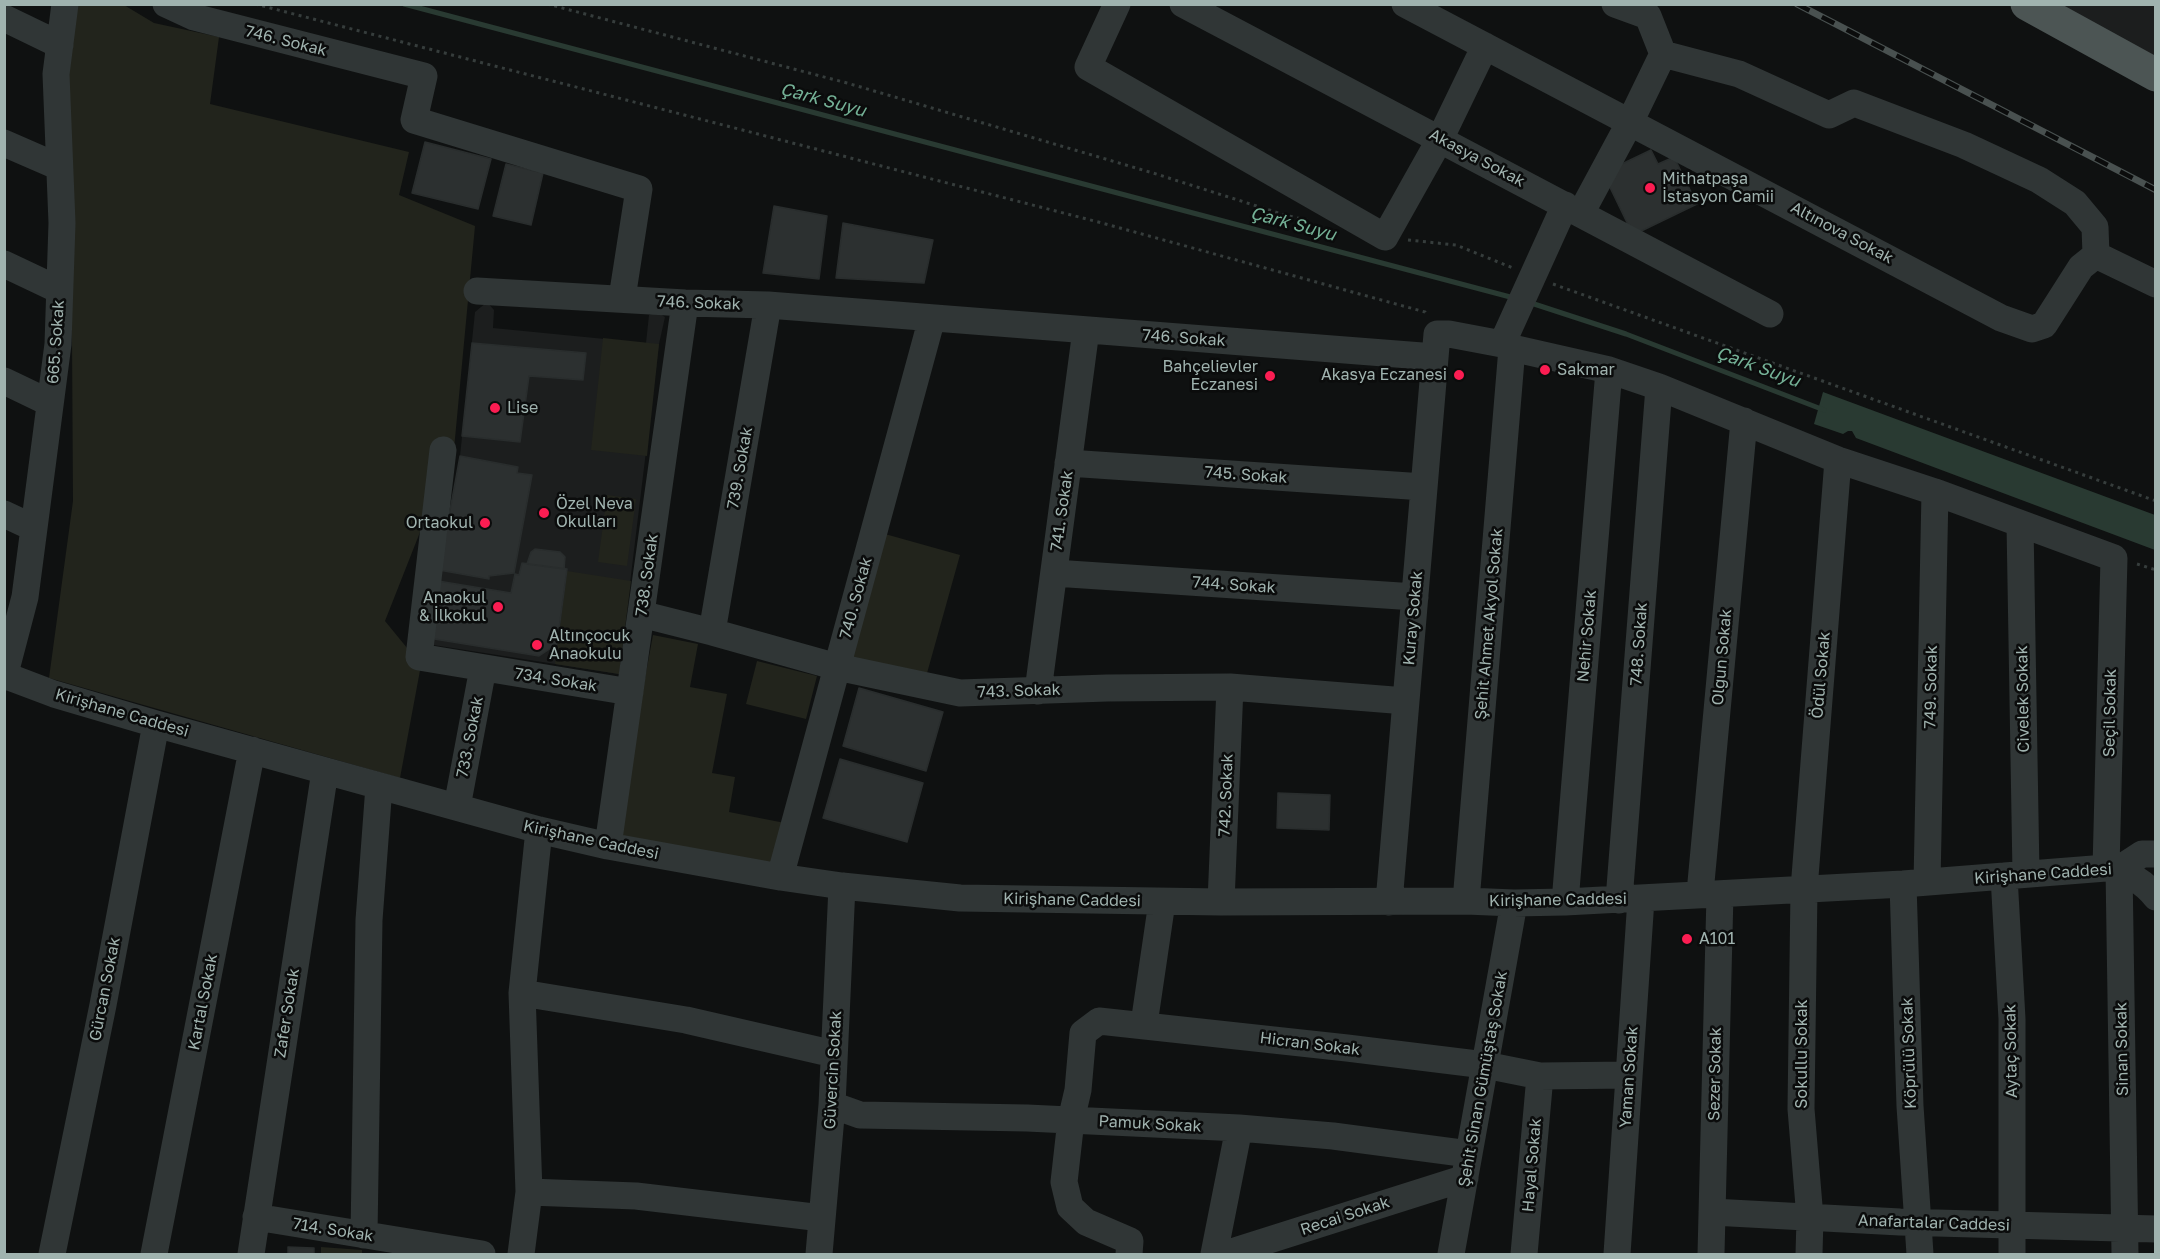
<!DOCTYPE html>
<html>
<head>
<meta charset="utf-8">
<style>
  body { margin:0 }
  #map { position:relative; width:2160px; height:1259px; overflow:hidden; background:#0f1111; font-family:"Golos Text",sans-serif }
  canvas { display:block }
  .frame { position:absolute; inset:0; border:6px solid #a0b3af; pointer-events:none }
</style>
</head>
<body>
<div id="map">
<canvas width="2160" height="1259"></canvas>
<div class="frame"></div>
</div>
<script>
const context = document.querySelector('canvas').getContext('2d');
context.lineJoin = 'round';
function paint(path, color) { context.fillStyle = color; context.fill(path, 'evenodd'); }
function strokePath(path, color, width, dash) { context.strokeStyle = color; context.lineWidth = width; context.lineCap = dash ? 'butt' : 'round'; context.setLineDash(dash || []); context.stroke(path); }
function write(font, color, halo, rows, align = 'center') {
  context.font = font + ' "Golos Text",sans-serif'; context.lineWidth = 5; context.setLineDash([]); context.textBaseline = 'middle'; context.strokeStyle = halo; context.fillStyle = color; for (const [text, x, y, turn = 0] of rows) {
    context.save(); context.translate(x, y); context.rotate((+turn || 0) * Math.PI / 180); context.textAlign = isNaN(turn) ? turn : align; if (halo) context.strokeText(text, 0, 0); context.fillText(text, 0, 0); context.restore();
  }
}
paint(new Path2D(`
  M2050 5H2155V61Z
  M487 302 494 310 493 328 646 343 649 315 657 312 665 317 659 344 619 674 427 644 460 456 475 312Z`), '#1c1e1e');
paint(new Path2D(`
  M70 5H124L154 23 219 37 210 104 409 152 399 195 475 226 451 481 437 489 385 621 421 665 400 778 49 678 73 501 72 341 64 109Z
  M603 338 659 344 647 456 591 450Z
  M607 495 636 499 627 566 598 562Z
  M885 534 960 555 924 684 848 663Z
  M567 571 631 581 619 674 555 664Z
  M653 635 698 644 690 687 727 694 712 773 735 777 729 812 790 824 782 871 615 840Z
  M757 661 817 676 806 719 746 704Z
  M321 1247 362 1250V1254H321Z`), '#22241c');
paint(new Path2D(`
  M1823 392 2155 515V550L1856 438 1852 431H1848L1843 434 1814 424Z`), '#293a32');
strokePath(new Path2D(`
  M404 4 1514 298
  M1528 302 1626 334 1824 410`), '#293a32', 5);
const building = new Path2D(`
  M425 142 491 159 478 209 412 193Z
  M1651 150 1658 164 1674 157 1697 204 1633 235 1603 173Z
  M506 164 543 173 531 225 493 216Z
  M774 206 827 216 819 279 763 273Z
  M843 223 933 240 924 283 836 278Z
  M472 343 586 353 583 380 529 376 520 442 462 436Z
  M460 456 518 467 517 473 532 475 514 573 489 576V579L439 570Z
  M535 549 560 552 565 557 564 569 527 564 531 552Z
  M522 563 567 569 557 644 539 656 428 638 438 581 511 593 515 574 519 575Z
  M859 688 943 712 926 771 843 746Z
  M840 759 923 783 907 842 823 818Z
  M1278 793 1330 795 1329 830 1277 828Z
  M288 1247 314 1248V1254H288Z`);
paint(building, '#2c3030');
strokePath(building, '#292d2d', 1.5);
strokePath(new Path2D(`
  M255 4 1102 223 1425 312 1426 314
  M547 4 847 83 1153 173 1285 215 1310 221
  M1408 240 1456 245 1513 268
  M1553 284 2156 501
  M2137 564 2156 570`), '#363d3c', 3, [3, 4.5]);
strokePath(new Path2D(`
  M166 4 194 17 424 76 414 120 639 189 622 298
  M1117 4 1088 67 1385 237 1440 139 1485 46
  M1183 4 1770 314
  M1405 4 2001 318 2032 329 2044 325 2081 267 2096 255
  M1615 4 1648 16 1663 54 1739 74 1829 115 1854 103 1964 145 2039 180 2075 203 2095 227 2096 255
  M4 18 60 45
  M4 143 59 167
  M1581 213 1630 122 1663 54
  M2096 255 2156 284
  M4 264 59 290
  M477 291 685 303 768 305 1435 357
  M1502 344 1565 205
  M4 381 50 403
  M443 450 419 657 630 692
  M1068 463 1424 487
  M4 514 34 528
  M2020 524 2026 874
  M1054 573 1415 597
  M641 614 712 632 837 667 960 693 1107 688 1230 687 1406 701
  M712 632 768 305
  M4 675 54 694 156 724 539 830 608 846 780 877 842 886 960 898 1221 902 1466 901 1514 903 1565 902 1903 884 2106 868C2125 870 2144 882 2156 897
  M4 677 25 597 58 344 62 223 56 74 65 4
  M1038 691 1086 330
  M457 807 483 668
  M608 846 685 303
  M2004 876 2012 1019V1254
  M780 877 932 318
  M1927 882 1935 492
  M1903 884 1910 1106 1920 1254
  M1700 893 1744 421
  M1619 900 1659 387
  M1466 901 1512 348
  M1221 902 1230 687
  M1389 902 1437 334H1449L1502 344 1512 348 1609 370 1659 387 1838 460 1935 492 2114 558 2106 868
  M1565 902 1609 370
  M522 993 686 1020 834 1054
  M1144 1024 1162 902
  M832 1105 860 1115 1027 1118 1239 1128 1333 1136 1469 1154
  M529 1192 636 1196 822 1218
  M1712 1212 1900 1222 2156 1229
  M256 1217 482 1254
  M364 1235 369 920 379 786
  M52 1254 103 1005 156 724
  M154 1254 252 750
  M251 1254 325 771
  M521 1254 529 1192 522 993 539 830
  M819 1254 832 1105 842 886
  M1129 1254 1130 1241 1086 1222 1070 1207 1064 1182 1071 1120 1078 1090 1083 1033 1099 1021 1347 1048 1485 1065 1540 1076 1629 1075
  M1214 1254 1239 1128
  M1225 1254 1465 1178
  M1451 1254 1514 903
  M1524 1254 1540 1076
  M1617 1254 1641 899
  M1711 1254 1720 894
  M1809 1254 1810 1218 1801 1109 1804 889 1838 460
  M2125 1254 2119 869 2142 854H2156`), '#303636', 27);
strokePath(new Path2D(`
  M2027 4 2156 75`), '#4c5554', 33);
const rail = new Path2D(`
  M1797 4 2156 190`);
strokePath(rail, '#495150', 7);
strokePath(rail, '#0b0c0c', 4.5, [14]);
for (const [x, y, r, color] of [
  [1650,188,6,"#fb1d52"],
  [1545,370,6,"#fb1d52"],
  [1459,375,6,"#fb1d52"],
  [1270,376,6,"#fb1d52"],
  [495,408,6,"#fb1d52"],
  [544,513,6,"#fb1d52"],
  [485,523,6,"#fb1d52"],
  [498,607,6,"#fb1d52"],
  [537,645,6,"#fb1d52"],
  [1687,939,6,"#fb1d52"]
]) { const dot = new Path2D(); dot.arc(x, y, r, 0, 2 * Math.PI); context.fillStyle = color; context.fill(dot); strokePath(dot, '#0b0c0c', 2); }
write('16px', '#a0b3af', '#0b0c0c', [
  ["746. Sokak",286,41,14],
  ["Akasya Sokak",1477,158,28],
  ["Altınova Sokak",1842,233,28],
  ["746. Sokak",699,303,2],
  ["746. Sokak",1184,338,4],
  ["665. Sokak",56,342,-86],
  ["739. Sokak",740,468,-80],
  ["745. Sokak",1246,475,4],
  ["741. Sokak",1062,511,-82],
  ["738. Sokak",647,575,-82],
  ["744. Sokak",1234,585,4],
  ["740. Sokak",856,598,-75],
  ["Kuray Sokak",1413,618,-85],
  ["Şehit Ahmet Akyol Sokak",1489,624,-85],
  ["Nehir Sokak",1587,636,-85],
  ["748. Sokak",1639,644,-86],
  ["Olgun Sokak",1722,657,-85],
  ["Ödül Sokak",1821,675,-85],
  ["734. Sokak",556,680,9],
  ["749. Sokak",1931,687,-89],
  ["743. Sokak",1019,691,-2],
  ["Civelek Sokak",2023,699,-91],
  ["Kirişhane Caddesi",122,713,16],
  ["Seçil Sokak",2110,713,-89],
  ["733. Sokak",470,737,-79],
  ["742. Sokak",1226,795,-88],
  ["Kirişhane Caddesi",591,840,12],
  ["Kirişhane Caddesi",2043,874,-4],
  ["Kirişhane Caddesi",1072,900,1],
  ["Kirişhane Caddesi",1558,900,-1],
  ["Gürcan Sokak",105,989,-79],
  ["Kartal Sokak",203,1002,-79],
  ["Zafer Sokak",287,1013,-81],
  ["Hicran Sokak",1310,1044,7],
  ["Sinan Sokak",2122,1049,-91],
  ["Aytaç Sokak",2011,1051,-91],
  ["Köprülü Sokak",1909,1053,-92],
  ["Sokullu Sokak",1802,1054,-90],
  ["Güvercin Sokak",833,1070,-87],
  ["Sezer Sokak",1715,1074,-89],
  ["Yaman Sokak",1629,1077,-86],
  ["Şehit Sinan Gümüştaş Sokak",1483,1079,-80],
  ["Pamuk Sokak",1150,1124,3],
  ["Hayal Sokak",1532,1165,-85],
  ["Recai Sokak",1345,1216,-18],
  ["Anafartalar Caddesi",1934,1223,2],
  ["714. Sokak",333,1230,9]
]);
write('16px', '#a0b3af', '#0b0c0c', [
  ["Mithatpaşa",1662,179],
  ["İstasyon Camii",1662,197],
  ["Bahçelievler",1258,367,"right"],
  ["Eczanesi",1258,385,"right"],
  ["Sakmar",1557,370],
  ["Akasya Eczanesi",1447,375,"right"],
  ["Lise",507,408],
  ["Özel Neva",556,504],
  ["Okulları",556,522],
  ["Ortaokul",473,523,"right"],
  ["Anaokul",486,598,"right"],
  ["& İlkokul",486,616,"right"],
  ["Altınçocuk",549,636],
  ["Anaokulu",549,654],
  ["A101",1699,939]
], 'left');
write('italic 18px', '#74b196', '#0b0c0c', [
  ["Çark Suyu",823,100,15],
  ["Çark Suyu",1293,224,15],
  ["Çark Suyu",1758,367,20]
]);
</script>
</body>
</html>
